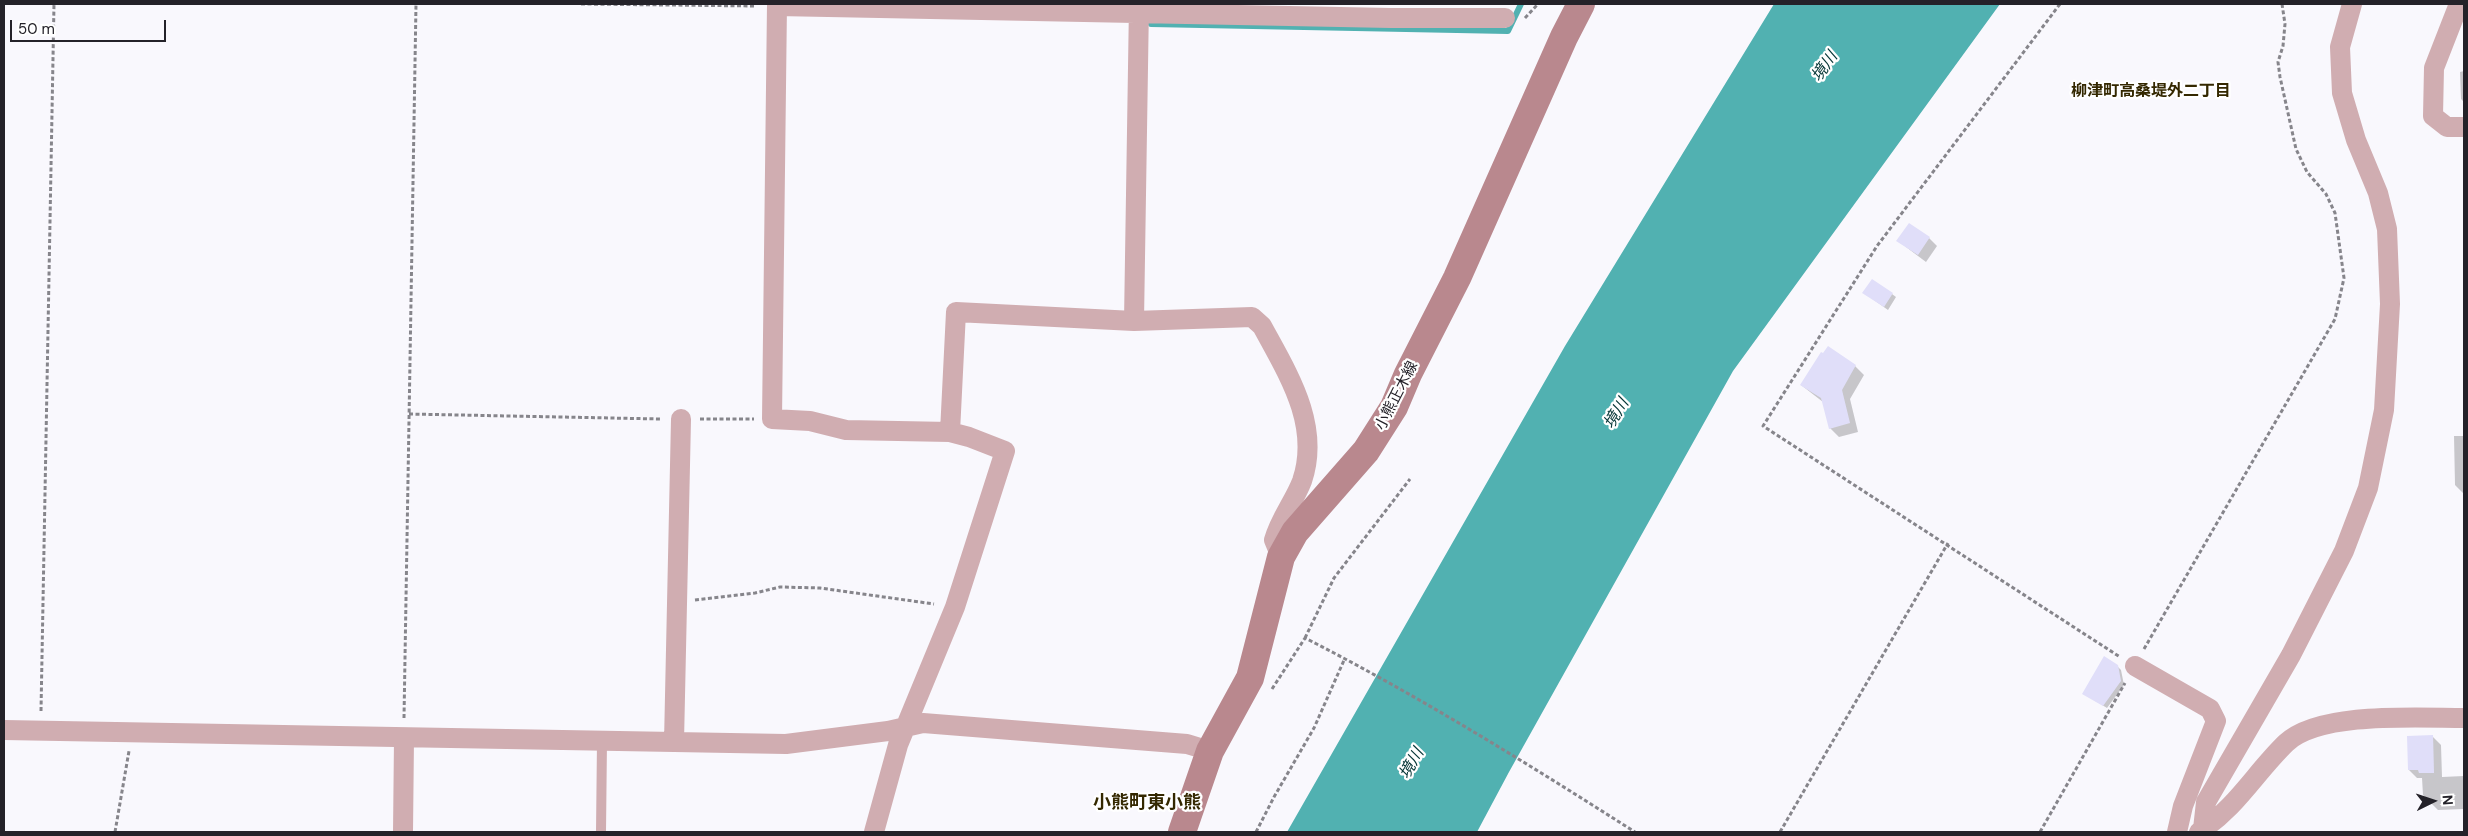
<!DOCTYPE html>
<html>
<head>
<meta charset="utf-8">
<style>
  body { margin:0 }
  #map { position:relative; width:2468px; height:836px; overflow:hidden; background:#f9f8fd; font-family:"DM Sans",sans-serif }
  canvas { display:block }
  .frame { position:absolute; inset:0; border:5px solid #242229; pointer-events:none }
  .north { position:absolute; left:2408px; top:776px; width:50px; height:50px; -webkit-text-stroke:4px #fff; paint-order:stroke; rotate:86deg; font-size:14px; font-weight:700; line-height:20px; text-align:center; color:#242229 }
  .north::after { content:''; display:block; margin:auto; width:18px; height:22px; background:#242229; clip-path:polygon(50% 0,100% 100%,50% 72%,0 100%) }
  .scale { position:absolute; left:10px; top:20px; width:156px; height:22px; box-sizing:border-box; border:2px solid #242229; border-top:0; padding-left:6px; font-size:15px; line-height:18px; white-space:nowrap; color:#242229; -webkit-text-stroke:4px #fff; paint-order:stroke }
</style>
</head>
<body>
<div id="map">
<canvas width="2468" height="836"></canvas>
<div class="frame"></div>
<div class="north">N</div>
<div class="scale">50 m</div>
</div>
<script>
const context = document.querySelector('canvas').getContext('2d');
context.lineJoin = 'round';
function paint(path, color) { context.fillStyle = color; context.fill(path, 'evenodd'); }
function strokePath(path, color, width, dash) { context.strokeStyle = color; context.lineWidth = width; context.lineCap = dash ? 'butt' : 'round'; context.setLineDash(dash || []); context.stroke(path); }
function write(font, color, halo, rows, align = 'center') {
  context.font = font + ' "DM Sans","Noto Sans JP",sans-serif'; context.lineWidth = 4.5; context.setLineDash([]); context.textBaseline = 'middle'; context.strokeStyle = halo; context.fillStyle = color; for (const [text, x, y, turn = 0] of rows) {
    context.save(); context.translate(x, y); context.rotate((+turn || 0) * Math.PI / 180); context.textAlign = isNaN(turn) ? turn : align; if (halo) context.strokeText(text, 0, 0); context.fillText(text, 0, 0); context.restore();
  }
}
paint(new Path2D(`
  M1774 4H2000L1733 371 1509 772 1477 832H1287L1565 346Z`), '#51b1b1');
paint(new Path2D(`
  M2464 71V102L2461 99 2460 72Z
  M1929 238 1937 246 1926 262 1898 241Z
  M1864 293 1892 294 1896 297 1888 310Z
  M1855 366 1864 375 1850 399 1858 432 1839 437 1830 428 1823 402 1801 385Z
  M2454 436H2464V494L2455 485Z
  M2117 666 2121 670 2124 685 2107 708 2084 694Z
  M2433 737 2441 745 2442 777 2464 776V809L2438 810 2423 795 2422 778H2417L2409 770Z`), '#0003');
strokePath(new Path2D(`
  M1151 24 1508 31 1521 4`), '#51b1b1', 6);
paint(new Path2D(`
  M1909 223 1930 237 1918 255 1896 241Z
  M1872 279 1893 293 1884 307 1862 293Z
  M1828 346 1856 365 1842 390 1850 423 1829 429 1821 398 1800 385 1821 352 1823 353Z
  M2104 656 2118 665 2121 681 2103 706 2082 694Z
  M2433 735 2434 773H2419L2418 770H2408L2407 736Z`), '#e0def9');
strokePath(new Path2D(`
  M581 4 756 6
  M2060 4 1877 246 1763 426 2120 657
  M1525 18 1538 4
  M409 414 661 419
  M700 419H754
  M695 600 755 593 780 587 820 588 934 604
  M1305 638 1334 578 1410 479
  M2144 649 2335 319 2344 278 2335 213 2326 194 2307 172 2296 149 2280 77 2278 62 2283 46 2285 24 2282 4
  M1272 689 1305 638C1419 696 1528 764 1635 832
  M41 711 54 4
  M404 718 416 4
  M115 832 129 751
  M1256 832 1274 797 1314 728 1345 658
  M1780 832 1948 543
  M2040 832 2125 683`), '#86858b', 3, [4, 2.5]);
strokePath(new Path2D(`
  M601 832 602 741`), '#d0adb1', 10);
strokePath(new Path2D(`
  M777 4 772 419 810 421 846 430 950 432 969 437 1005 451 955 607 898 745 874 832
  M2459 4 2434 68 2433 116 2447 127H2464
  M777 6 1391 18H1505
  M1134 321 1139 4
  M950 432 956 312 1134 321 1252 317 1262 326C1288 374 1321 425 1302 481 1294 502 1280 518 1274 540L1281 557
  M2135 666 2210 709 2216 721 2183 806 2177 832
  M4 730 786 744 888 731 923 723 1187 744 1210 751
  M674 742 681 419
  M2203 829 2206 802 2291 655 2344 551 2368 488 2384 410 2390 304 2387 229 2378 193 2356 140 2342 93 2340 47 2352 4
  M403 832 404 739
  M2199 832C2237 807 2255 773 2286 743 2320 711 2419 718 2464 718`), '#d0adb1', 20);
strokePath(new Path2D(`
  M1182 832 1210 751 1250 678 1281 557 1295 532 1366 451 1394 407 1408 374 1457 278 1564 37 1581 4`), '#b9888e', 28);
write('15px', '#242229', '#fff', [
  ["小熊正木線",1397,396,-63]
]);
write('italic 16px', '#033334', '#fff', [
  ["境川",1825,67,-55],
  ["境川",1617,414,-59],
  ["境川",1412,764,-60]
]);
write('bold 16px', '#342800', '#fff', [
  ["柳津町高桑堤外二丁目",2151,92]
]);
write('bold 18px', '#342800', '#fff', [
  ["小熊町東小熊",1147,803]
]);
</script>
</body>
</html>
